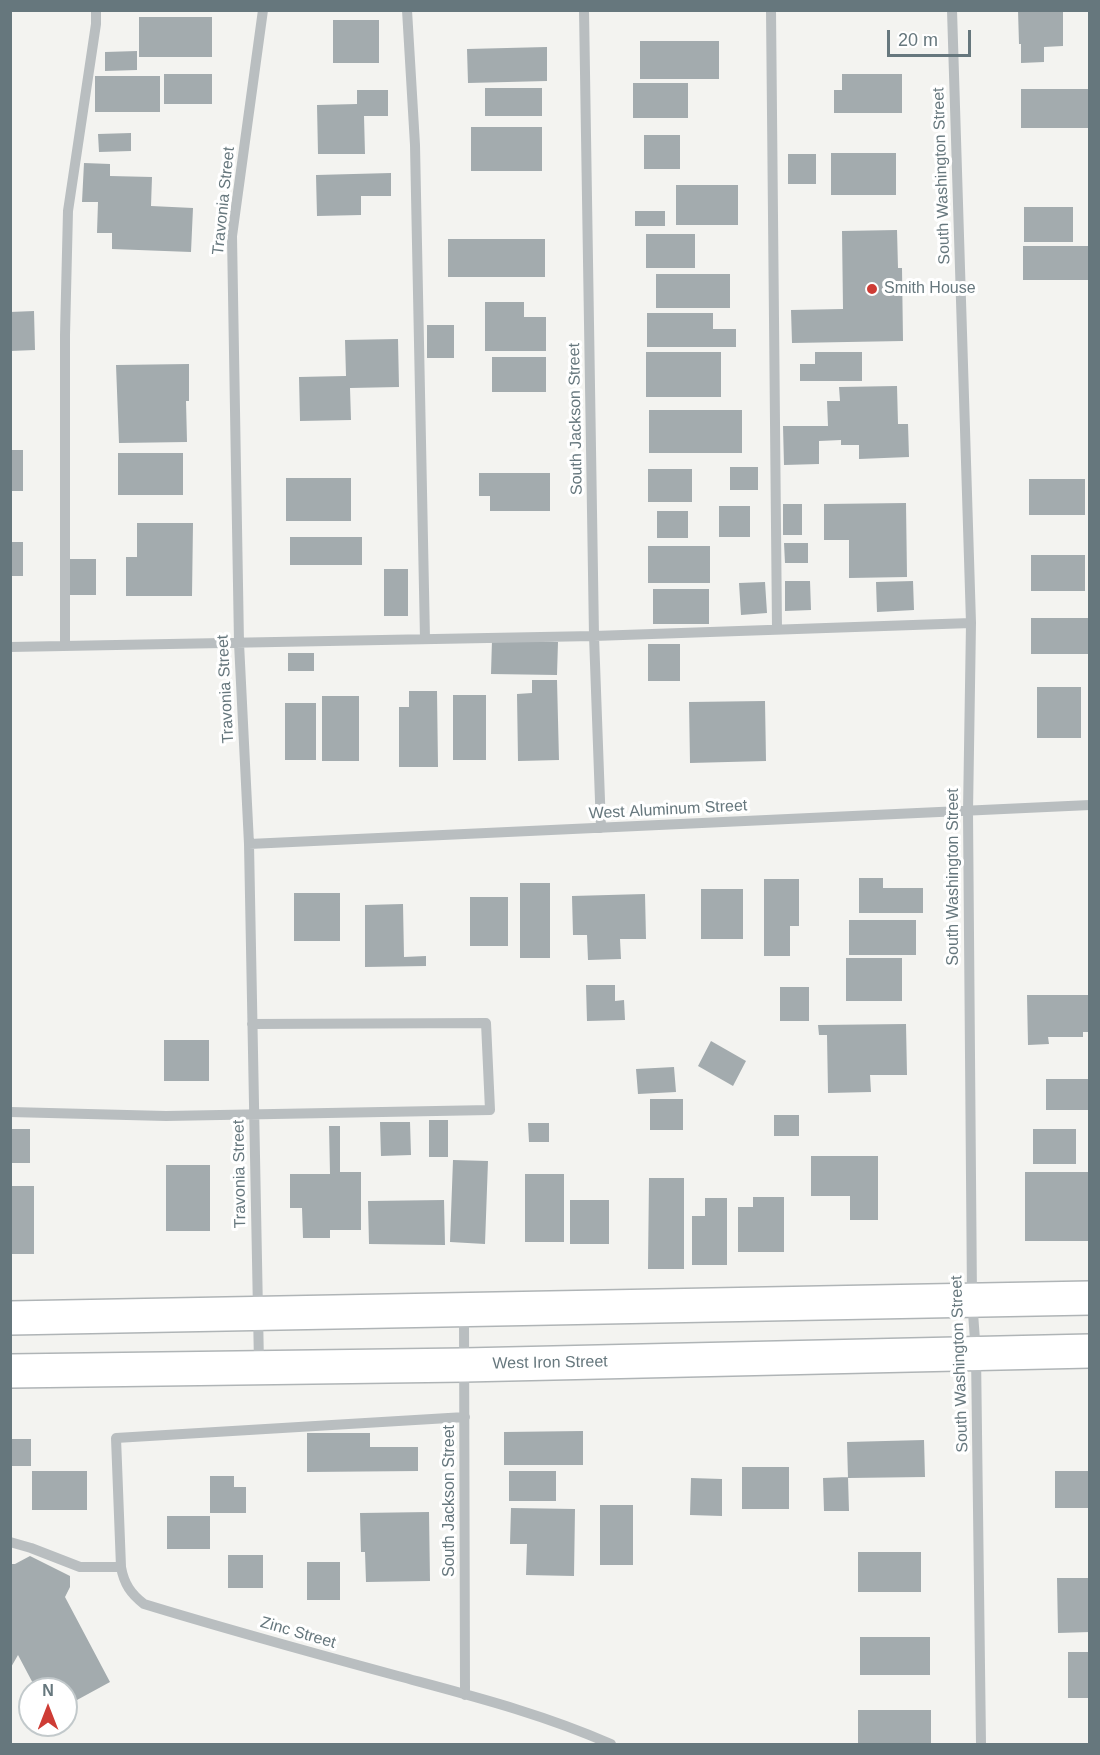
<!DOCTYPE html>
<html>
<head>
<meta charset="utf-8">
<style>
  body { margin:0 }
  #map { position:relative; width:1100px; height:1755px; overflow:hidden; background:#f3f3f0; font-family:Arial,sans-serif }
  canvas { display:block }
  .frame { position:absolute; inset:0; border:12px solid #66777d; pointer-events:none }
  .north { position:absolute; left:18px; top:1677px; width:60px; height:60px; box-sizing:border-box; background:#fff; border:2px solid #c2c9cb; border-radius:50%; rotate:0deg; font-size:16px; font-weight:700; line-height:24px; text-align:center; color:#66777d }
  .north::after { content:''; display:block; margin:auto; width:21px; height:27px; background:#ce3c35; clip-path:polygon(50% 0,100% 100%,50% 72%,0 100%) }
  .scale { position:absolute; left:887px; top:30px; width:84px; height:27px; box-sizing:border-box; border:3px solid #66777d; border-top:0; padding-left:8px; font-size:18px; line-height:21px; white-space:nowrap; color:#66777d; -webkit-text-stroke:4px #fff; paint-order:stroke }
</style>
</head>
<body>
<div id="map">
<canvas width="1100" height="1755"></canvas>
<div class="frame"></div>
<div class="north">N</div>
<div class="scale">20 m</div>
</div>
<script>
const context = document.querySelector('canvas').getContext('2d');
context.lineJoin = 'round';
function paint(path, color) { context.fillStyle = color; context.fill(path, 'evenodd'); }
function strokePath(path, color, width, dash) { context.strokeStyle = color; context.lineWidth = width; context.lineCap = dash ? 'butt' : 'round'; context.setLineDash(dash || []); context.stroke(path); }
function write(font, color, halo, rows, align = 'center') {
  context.font = font + ' Arial,sans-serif'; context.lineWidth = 6; context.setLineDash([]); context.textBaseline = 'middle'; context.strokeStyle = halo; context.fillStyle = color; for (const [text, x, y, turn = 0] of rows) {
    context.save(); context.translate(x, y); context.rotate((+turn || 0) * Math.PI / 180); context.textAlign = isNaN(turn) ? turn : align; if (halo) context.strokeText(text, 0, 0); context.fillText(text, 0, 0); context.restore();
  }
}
paint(new Path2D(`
  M1018 10H1063V46L1044 47V62L1021 63V44H1019Z
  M139 17H212V57H139Z
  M333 20H379V63H333Z
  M640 41H719V79H640Z
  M547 47V81L468 83 467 49Z
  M137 51V70L105 71V52Z
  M164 74H212V104H164Z
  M842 74H902V113H834V90H842Z
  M95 76H160V112H95Z
  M633 83H688V118H633Z
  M485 88H542V116H485Z
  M1021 89H1090V128H1021Z
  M357 90H388V116H364L365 154H318L317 105 357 104Z
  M471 127H542V171H471Z
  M131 133V151L99 152 98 134Z
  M644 135H680V169H644Z
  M831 153H896V195H831Z
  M788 154H816V184H788Z
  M84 163 110 164V176L152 177 151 206 193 208 191 252 112 249V233H97L98 202H82Z
  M391 173V196H361V215L317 216 316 175Z
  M676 185H738V225H676Z
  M1024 207H1073V242H1024Z
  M635 211H665V226H635Z
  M897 230 898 268H902L903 341 792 343 791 310 843 309 842 231Z
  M646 234H695V268H646Z
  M448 239H545V277H448Z
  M1023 246H1090V280H1023Z
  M656 274H730V308H656Z
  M485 302H524V317H546V351H485Z
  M34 311 35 350 10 351V312Z
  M647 313H713V329H736V347H647Z
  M427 325H454V358H427Z
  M398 339 399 387 350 388 351 420 300 421 299 377 346 376 345 340Z
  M646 352H721V397H646Z
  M815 352H862V381H800V364H815Z
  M492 357H546V392H492Z
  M189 364V401H186L187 442 119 443 116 365Z
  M897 386 898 424H908L909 457 859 459V445H841V440L819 441V464L784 465 783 426H828L827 401H840L839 387Z
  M649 410H742V453H649Z
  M10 450H23V491H10Z
  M118 453H183V495H118Z
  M730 467H758V490H730Z
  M648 469H692V502H648Z
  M479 473H550V511H490V496H479Z
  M286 478H351V521H286Z
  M1029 479H1085V515H1029Z
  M906 503 907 577 849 578V540H824V504Z
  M783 504H802V535H783Z
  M719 506H750V537H719Z
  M657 511H688V538H657Z
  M137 523H193L192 596H126V557H137Z
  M290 537H362V565H290Z
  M10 542H23V576H10Z
  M784 543H808V563H785Z
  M648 546H710V583H648Z
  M1031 555H1085V591H1031Z
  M67 559H96V595H67Z
  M384 569H408V616H384Z
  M785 581H810L811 610 785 611Z
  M913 581 914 610 877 612 876 582Z
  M765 582 767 613 741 615 739 583Z
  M653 589H709V624H653Z
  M1031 618H1090V654H1031Z
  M492 640 558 642 557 675 491 674Z
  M648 644H680V681H648Z
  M288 653H314V671H288Z
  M532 680H557L559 760 518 761 517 694 532 693Z
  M1037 687H1081V738H1037Z
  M409 691H437L438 767H399V707H409Z
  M453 695H486V760H453Z
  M322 696H359V761H322Z
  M765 701 766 761 690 763 689 702Z
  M285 703H316V760H285Z
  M859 878H883V888H923V913H859Z
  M764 879H799V926H790V956H764Z
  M520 883H550V958H520Z
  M701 889H743V939H701Z
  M294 893H340V941H294Z
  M645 894 646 939H620L621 959 588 960 587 935H573L572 896Z
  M470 897H508V946H470Z
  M403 904 404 957 426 956V966L365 967V905Z
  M849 920H916V955H849Z
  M846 958H902V1001H846Z
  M586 985H615V1001L624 1000 625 1020 587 1021Z
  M780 987H809V1021H780Z
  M1027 995H1090V1032H1083V1037H1048L1049 1044 1028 1045Z
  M906 1024 907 1075H870L871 1092 828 1093 827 1035H819L818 1025Z
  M164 1040H209V1081H164Z
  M711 1041 746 1061 733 1086 698 1066Z
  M674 1067 676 1092 638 1094 636 1069Z
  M1046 1079H1090V1110H1046Z
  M650 1099H683V1130H650Z
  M774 1115H799V1136H774Z
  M429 1120H448V1157H429Z
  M380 1122H410L411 1155 381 1156Z
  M528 1123H549V1142H529Z
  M329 1126H340V1172H361V1230H330V1238H303L302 1208H290V1174H330Z
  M10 1129H30V1163H10Z
  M1033 1129H1076V1164H1033Z
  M811 1156H878V1220H850V1196H811Z
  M453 1160 488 1161 485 1244 450 1242Z
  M166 1165H210V1231H166Z
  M1025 1172H1089V1241H1025Z
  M525 1174H564V1242H525Z
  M649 1178H684V1269H648Z
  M10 1186H34V1254H10Z
  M753 1197H784V1252H738V1207H753Z
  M705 1198H727V1265H692V1216H705Z
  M444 1200 445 1245 369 1244 368 1201Z
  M570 1200H609V1244H570Z
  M583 1431V1465H504V1432Z
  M307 1433H370V1447H418V1471L307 1472Z
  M10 1439H31V1466H10Z
  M924 1440 925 1477 848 1478 847 1442Z
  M742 1467H789V1509H742Z
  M32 1471H87V1510H32Z
  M509 1471H556V1501H509Z
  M1055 1471H1090V1508H1055Z
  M210 1476H234V1487H246V1513H210Z
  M848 1477 849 1511H824L823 1478Z
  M691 1478 722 1479V1516L690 1515Z
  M600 1505H633V1565H600Z
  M511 1508 575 1509 574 1576 526 1575 527 1544H510Z
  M429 1512 430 1581 366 1582 365 1552H361L360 1513Z
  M167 1516H210V1549H167Z
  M858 1552H921V1592H858Z
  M228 1555H263V1588H228Z
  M30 1556 70 1576V1587L65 1597 110 1682 66 1706V1689H36L18 1655 10 1669V1564H15Z
  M307 1562H340V1600H307Z
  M1057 1578H1090V1632L1058 1633Z
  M860 1637H930V1675H860Z
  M1068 1652H1090V1698H1068Z
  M858 1710H931V1744H858Z`), '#a3abae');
const major = new Path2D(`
  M10 1318 1090 1298
  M10 1371 464 1365 1090 1351`);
strokePath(major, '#afb4b6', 36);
strokePath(new Path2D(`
  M407 10 415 145 425 639
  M584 10 594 636 601 828
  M771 10 777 629
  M952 10 971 623 968 812 972 1299 976 1354 981 1744
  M65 646V335L68 211 96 24V10
  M10 647 594 636 971 623
  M249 844 1090 805
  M10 1112 166 1116 490 1110 486 1023 252 1024
  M464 1314 465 1695
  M259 1364 249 844 239 643 232 236 263 10
  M465 1417 116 1438 121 1567C124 1584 131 1594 144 1604 229 1630 313 1653 398 1676 472 1696 540 1713 611 1744
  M10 1542 31 1548 80 1567H121`), '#b9bec0', 10);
strokePath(major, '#fff', 33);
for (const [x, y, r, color] of [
  [872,289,6,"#ce3c35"]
]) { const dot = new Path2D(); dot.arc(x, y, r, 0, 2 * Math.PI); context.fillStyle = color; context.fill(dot); strokePath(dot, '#fff', 2); }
write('16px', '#66777d', '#fff', [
  ["South Washington Street",942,176,-92],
  ["Travonia Street",224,201,-84],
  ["South Jackson Street",576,419,-91],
  ["Travonia Street",226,689,-93],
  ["West Aluminum Street",668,810,-3],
  ["South Washington Street",954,877,-90],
  ["Travonia Street",240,1174,-91],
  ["West Iron Street",550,1363,-1],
  ["South Washington Street",960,1364,-92],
  ["South Jackson Street",450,1501,-90],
  ["Zinc Street",298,1633,16]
]);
write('16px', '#66777d', '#fff', [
  ["Smith House",884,289]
], 'left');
</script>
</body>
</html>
